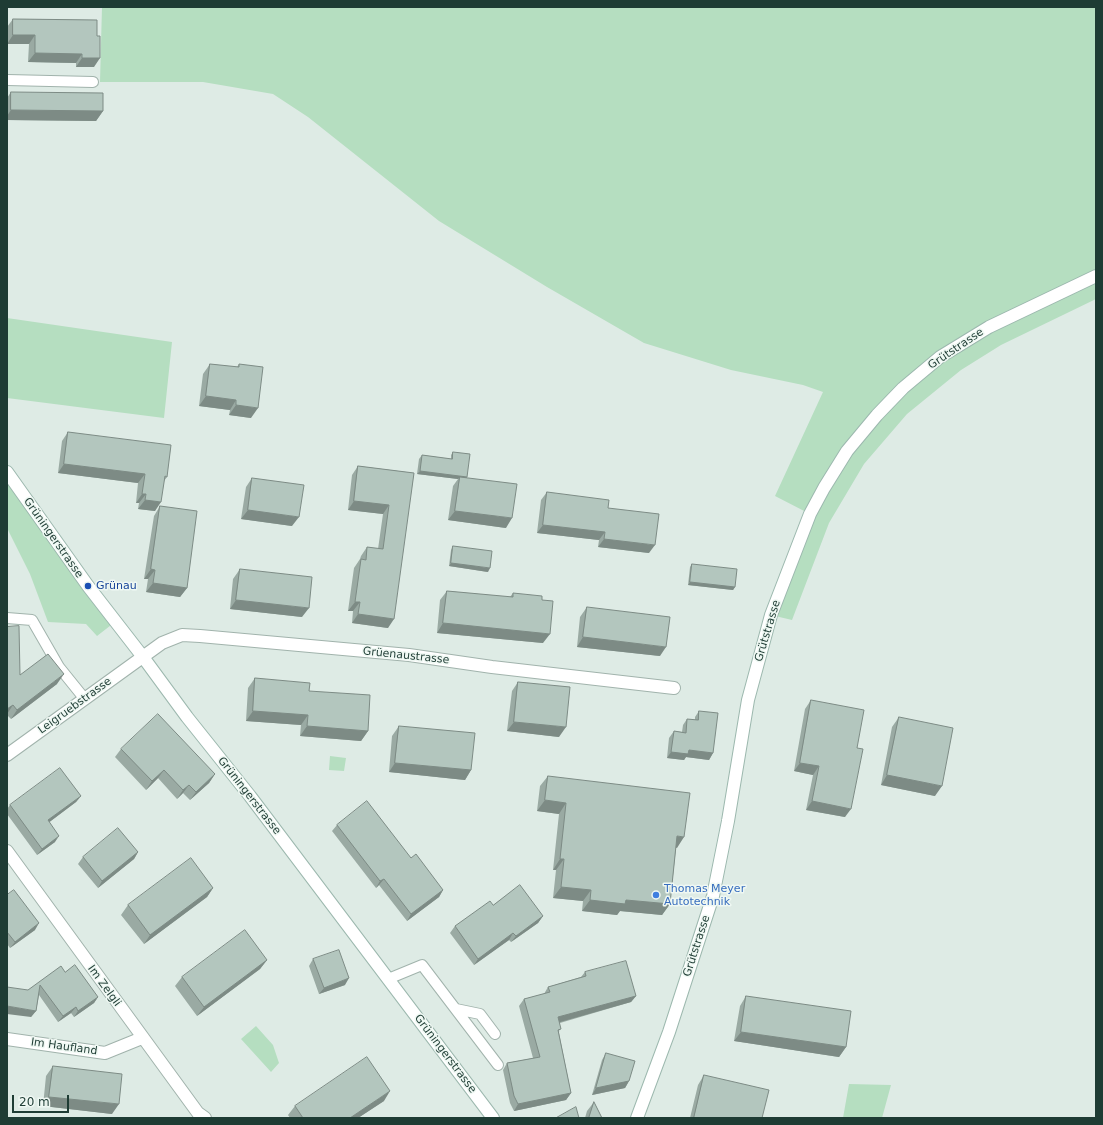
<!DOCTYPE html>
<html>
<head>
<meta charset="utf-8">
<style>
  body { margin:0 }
  #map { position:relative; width:1103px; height:1125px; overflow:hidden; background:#deebe5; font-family:"DejaVu Sans",sans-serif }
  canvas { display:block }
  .frame { position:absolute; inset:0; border:8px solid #1e3c34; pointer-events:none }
  .scale { position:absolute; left:12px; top:1095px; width:57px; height:18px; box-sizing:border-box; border:2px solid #1e3c34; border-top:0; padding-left:5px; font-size:12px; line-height:14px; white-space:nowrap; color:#1e3c34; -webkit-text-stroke:3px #eff8f3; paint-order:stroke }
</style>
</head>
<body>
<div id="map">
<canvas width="1103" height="1125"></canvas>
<div class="frame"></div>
<div class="scale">20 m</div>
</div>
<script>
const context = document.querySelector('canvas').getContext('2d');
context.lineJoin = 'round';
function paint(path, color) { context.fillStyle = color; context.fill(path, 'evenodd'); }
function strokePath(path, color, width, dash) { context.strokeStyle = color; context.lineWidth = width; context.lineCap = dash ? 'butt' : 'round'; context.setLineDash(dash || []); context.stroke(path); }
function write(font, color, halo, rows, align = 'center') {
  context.font = font + ' "DejaVu Sans",sans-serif'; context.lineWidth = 3; context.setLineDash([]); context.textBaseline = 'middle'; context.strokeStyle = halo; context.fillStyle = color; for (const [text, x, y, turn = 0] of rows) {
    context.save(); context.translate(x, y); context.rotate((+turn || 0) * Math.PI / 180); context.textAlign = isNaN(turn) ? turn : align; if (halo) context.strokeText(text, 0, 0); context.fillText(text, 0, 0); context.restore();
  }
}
paint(new Path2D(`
  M102 7H1096V299L1001 345 961 370 907 414 864 464 829 523 792 620 771 615 810 514 775 496 823 392 803 385 731 370 644 343 547 287 439 221 308 117 273 94 203 82H100Z
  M7 318 172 342 164 418 7 398Z
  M7 476 115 622 97 636 86 624 48 622 30 574 7 528Z
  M330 756 346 758 344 771 329 770Z
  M256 1026 273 1045 279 1063 271 1072 241 1039Z
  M849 1084 891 1085 882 1118H843Z`), '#b5dec0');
const lane = new Path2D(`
  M7 80 93 82
  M7 618 32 620 59 667 84 698
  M388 979 422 965 498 1065
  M456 1009 480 1014 495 1034`);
const street = new Path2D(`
  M7 755 162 643 182 635 200 636 409 655 492 667 674 688
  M7 851 198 1113 205 1118
  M7 1039 105 1053 142 1038`);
const secondary = new Path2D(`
  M7 472 88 586 143 657 187 717 250 796 493 1118
  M637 1118 669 1032 713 896 728 821 748 700 771 615 810 514 824 488 847 451 877 415 903 388 940 357 989 327 1096 276`);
strokePath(lane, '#a1b3ac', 12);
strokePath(street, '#a1b3ac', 14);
strokePath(secondary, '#9cb8ae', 14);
strokePath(lane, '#fff', 10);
strokePath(street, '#fff', 12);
strokePath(secondary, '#fff', 12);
paint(new Path2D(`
  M13 19 97 20 94 67H76V63L28 62 29 44H7V27Z
  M11 92 103 111 96 121 7 120V98Z
  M210 364 237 367 239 364 251 418 229 415 230 410 199 406 203 374Z
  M68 432 167 477 164 481 155 511 138 509 139 503H136L138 483 58 473 62 441Z
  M453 452 467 478 506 528 448 520 453 486 458 479 417 474 419 459 422 455 451 459V455Z
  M358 466 414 473 388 628 352 623 353 611H348L354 568 360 559 361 556 367 547 378 549 383 514 348 510 352 475Z
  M252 478 292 526 241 519 246 487Z
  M547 492 608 508 649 553 598 547 599 540 537 533 541 500Z
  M160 506 187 588 180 597 146 592 148 579H144L154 516Z
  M453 546 488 572 449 566 451 550Z
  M692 564 735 587 733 590 688 585 690 567Z
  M240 569 302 617 230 609 233 579Z
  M447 591 510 597 513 593 542 600 543 643 437 633 440 600Z
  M587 607 660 656 577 647 580 617Z
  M7 627 20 675 57 684 11 719 7 715Z
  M255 678 309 691 368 731 361 741 300 736 301 725 246 721 248 688Z
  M518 682 559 737 507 731 512 691Z
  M811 700 857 748 845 817 806 810 813 775 794 771 805 709Z
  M699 711 713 753 709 760 686 757 684 760 667 758 669 738 674 731 682 732 683 725 687 719 695 720V717Z
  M899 717 935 796 881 785 892 727Z
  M399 726 471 770 465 780 389 772 392 736Z
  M121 749 215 774 209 783 190 800 183 793 177 799 158 778 146 790 115 757Z
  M548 776 677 848H676L670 904 662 915 620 911 617 915 582 911 583 901 553 898 556 870H553L559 814 537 811 540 786Z
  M81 796 76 802 49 822 55 842 37 855 7 814V809L10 805Z
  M337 825 411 858 443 890 439 897 407 921 379 885 376 888 332 831Z
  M138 852 134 859 98 888 78 864 83 857Z
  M213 888 207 897 144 944 121 915 128 905Z
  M7 895 35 930 10 948 7 944Z
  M493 905 543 916 538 923 511 942 509 940 474 965 450 933 455 926Z
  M313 959 345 985 319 994 309 966Z
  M267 960 260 969 197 1016 175 986 182 977Z
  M65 972 98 997 94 1003 74 1017 71 1013 58 1022 39 995 36 1011 31 1017 28 990Z
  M585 972 636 996 631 1002 560 1023 559 1033 571 1093 566 1100 514 1111 510 1103 503 1070 507 1063 533 1058 519 1006 524 999 544 994 548 987 581 977Z
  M746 996 846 1047 839 1057 734 1041 740 1006Z
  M606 1053 629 1081 625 1088 592 1095 602 1060Z
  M53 1066 112 1114 43 1106 46 1076Z
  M704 1075 762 1118H690L698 1085Z
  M384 1101 358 1118H290L288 1115 295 1106Z
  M594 1102 602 1118H585L587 1111Z`), '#9aaaa3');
paint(new Path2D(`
  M13 35H35L29 44H7Z
  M35 53 82 54 76 63 28 62Z
  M82 58H100L94 67H76Z
  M11 110 103 111 96 121 7 120V116Z
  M206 396 236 400 230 410 199 406Z
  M236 405 258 408 251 418 229 415Z
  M64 464 145 474 138 483 58 473Z
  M420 471 467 477 465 480 460 477 458 479 417 474Z
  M142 494H146L139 503H136Z
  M145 500 161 502 155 511 138 509Z
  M354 501 389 505 383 514 348 510Z
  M248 510 299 517 292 526 241 519Z
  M455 511 512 518 506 528 448 520Z
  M543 525 605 532 599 540 537 533Z
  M604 539 655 545 649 553 598 547Z
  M451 563 490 568 488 572 449 566Z
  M151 569 155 570 148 579H144Z
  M690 582 735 587 733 590 688 585Z
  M153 583 187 588 180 597 146 592Z
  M236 600 309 608 302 617 230 609Z
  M355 602H360L353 611H348Z
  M358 614 394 619 388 628 352 623Z
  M443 623 550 634 543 643 437 633Z
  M583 637 666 647 660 656 577 647Z
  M64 674 57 684 11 719 17 710Z
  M13 705 7 714V709Z
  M253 711 308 715 301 725 246 721Z
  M514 722 566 727 559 737 507 731Z
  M307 726 368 731 361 741 300 736Z
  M689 750 713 753 709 760 686 757 684 760 667 758 671 752Z
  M395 763 471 770 465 780 389 772Z
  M800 763 819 766 813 775 794 771Z
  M164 770 158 778 146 790 152 781Z
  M215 774 209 783 190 800 196 792Z
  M887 775 942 786 935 796 881 785Z
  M189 785 183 793 177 799 183 790Z
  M81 796 76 802 43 827 48 820Z
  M545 800 566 803 559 814 537 811Z
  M812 801 851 809 845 817 806 810Z
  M59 836 55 842 37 855 42 849Z
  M677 836 684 837 677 848 670 846Z
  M138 852 134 859 98 888 102 881Z
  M560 859H564L556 870H553Z
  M384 879 379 885 376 888 380 881Z
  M561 887 591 890 583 901 553 898Z
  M213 888 207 897 144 944 150 935Z
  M443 890 439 897 407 921 411 914Z
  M590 900H626L670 904 662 915 620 911 617 915 582 911Z
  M543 916 538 923 511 942 516 936Z
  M39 923 35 930 10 948 15 942Z
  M513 933 509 940 474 965 478 959Z
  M267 960 260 969 197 1016 204 1007Z
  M349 978 345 985 319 994 324 988Z
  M636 996 631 1002 553 1024 558 1017Z
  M98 997 94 1003 74 1017 78 1011Z
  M7 1006 36 1011 31 1017 7 1014Z
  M76 1007 71 1013 58 1022 63 1016Z
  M741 1032 846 1047 839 1057 734 1041Z
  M629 1081 625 1088 592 1095 596 1088Z
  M390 1091 384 1101 358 1118H350Z
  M571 1093 566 1100 514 1111 518 1104Z
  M49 1097 119 1104 112 1114 43 1106Z`), '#7d8b85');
const building = new Path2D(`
  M13 19 97 20V36H100V58H82V54L35 53V35H13Z
  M11 92 103 93V111L11 110Z
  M210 364 239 367V364L263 367 258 408 236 405V400L206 396Z
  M68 432 171 445 167 477 165 476 161 502 145 500 146 494H142L145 474 64 464Z
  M453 452 470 454 467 477 420 471 422 455 452 459Z
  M358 466 414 473 394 619 358 614 360 602H355L361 559 366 560 367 547 383 549 389 505 354 501Z
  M460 477 517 484 512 518 455 511Z
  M252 478 304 485 299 517 248 510Z
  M547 492 609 500 608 508 659 514 655 545 604 539 605 532 543 525Z
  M160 506 197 511 187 588 153 583 155 570 151 569Z
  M453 546 492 551 490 568 451 563Z
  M692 564 737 569 735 587 690 582Z
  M240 569 312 577 309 608 236 600Z
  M447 591 513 597V593L542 596V600L553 601 550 634 443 623Z
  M587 607 670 617 666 647 583 637Z
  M19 626 20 675 48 654 64 674 17 710 13 705 7 709V627Z
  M255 678 310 683 309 691 370 695 368 731 307 726 308 715 253 711Z
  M518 682 570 687 566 727 514 722Z
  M811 700 864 710 857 748 863 749 851 809 812 801 819 766 800 763Z
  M699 711 718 713 713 753 689 750 688 754 671 752 674 731 686 733 687 719 698 720Z
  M158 714 215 774 196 792 189 785 183 790 164 770 152 781 121 749Z
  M899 717 953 728 942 786 887 775Z
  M399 726 475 733 471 770 395 763Z
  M60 768 81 796 48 820 59 836 42 849 10 805Z
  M548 776 690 793 684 837 677 836 670 904 626 900 625 904 590 900 591 890 561 887 564 859H560L566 803 545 800Z
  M367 801 411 858 416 854 443 890 411 914 384 879 380 881 337 825Z
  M118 828 138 852 102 881 83 857Z
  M191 858 213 888 150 935 128 905Z
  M520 885 543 916 516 936 513 933 478 959 455 926 490 901 493 905Z
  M14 890 39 923 15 942 7 932V895Z
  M245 930 267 960 204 1007 182 977Z
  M339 950 349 978 324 988 313 959Z
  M626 961 636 996 558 1017 561 1029 558 1030 571 1093 518 1104 514 1096 507 1063 540 1057 524 999 550 992 548 987 586 976 585 972Z
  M75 965 98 997 78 1011 76 1007 63 1016 40 985 36 1011 7 1006V987L28 990 61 966 65 972Z
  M746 996 851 1011 846 1047 741 1032Z
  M606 1053 635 1061 629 1081 596 1088Z
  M367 1057 390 1091 350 1118H303L295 1106Z
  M53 1066 122 1074 119 1104 49 1097Z
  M704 1075 769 1090 762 1118H694Z
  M594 1102 602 1118H589Z
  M576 1107 579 1118H556Z`);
paint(building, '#b3c6be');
strokePath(building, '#7d8b85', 1);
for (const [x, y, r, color] of [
  [88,586,4,"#1a4fb4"],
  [656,895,4,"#3f7fe0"]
]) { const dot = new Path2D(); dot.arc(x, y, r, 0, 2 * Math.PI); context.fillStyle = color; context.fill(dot); strokePath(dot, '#eff8f3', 1.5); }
write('11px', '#1e3c34', '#eff8f3', [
  ["Grütstrasse",956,349,-34],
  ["Grüningerstrasse",53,538,55],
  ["Grütstrasse",768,631,-73],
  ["Grüenaustrasse",406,656,6],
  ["Leigruebstrasse",75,706,-36],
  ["Grüningerstrasse",249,796,52],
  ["Grütstrasse",697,946,-72],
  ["Im Zelgli",104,986,54],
  ["Im Haufland",64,1047,8],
  ["Grüningerstrasse",445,1054,53]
]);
write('11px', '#164399', '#eff8f3', [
  ["Grünau",96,586]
], 'left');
write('11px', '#366cbe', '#eff8f3', [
  ["Thomas Meyer",664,889],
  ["Autotechnik",664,902]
], 'left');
</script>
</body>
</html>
